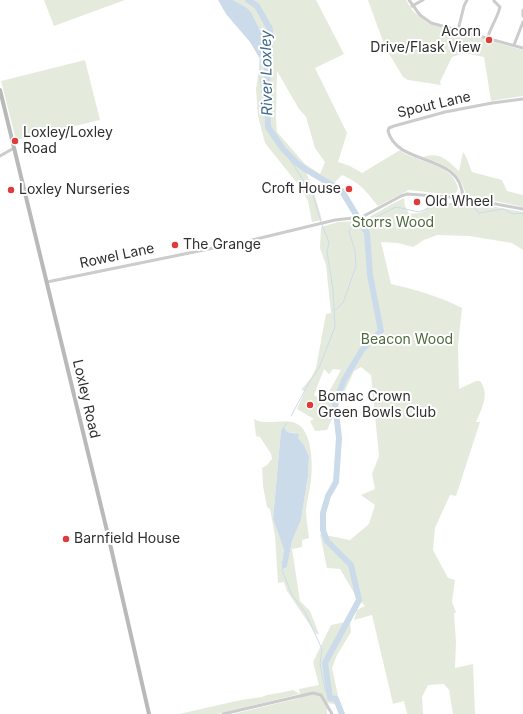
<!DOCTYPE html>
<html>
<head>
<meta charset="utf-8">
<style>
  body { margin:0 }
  canvas { display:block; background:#fff }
</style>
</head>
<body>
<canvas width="523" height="714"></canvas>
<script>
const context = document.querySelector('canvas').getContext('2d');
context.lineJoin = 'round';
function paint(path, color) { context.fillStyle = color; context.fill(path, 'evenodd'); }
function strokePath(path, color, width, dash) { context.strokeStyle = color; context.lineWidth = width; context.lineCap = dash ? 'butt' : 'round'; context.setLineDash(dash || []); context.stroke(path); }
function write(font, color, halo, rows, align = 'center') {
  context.font = font + ' Inter,sans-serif'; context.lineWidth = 4; context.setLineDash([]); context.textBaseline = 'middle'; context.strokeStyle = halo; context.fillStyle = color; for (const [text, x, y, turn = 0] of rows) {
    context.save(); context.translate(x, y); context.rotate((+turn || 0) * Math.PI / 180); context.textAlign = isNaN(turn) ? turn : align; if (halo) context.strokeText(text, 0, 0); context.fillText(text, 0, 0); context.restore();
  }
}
paint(new Path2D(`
  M44 0H125L54 26Z
  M233 0H316L344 54 315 68 347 133 338 162 350 166 362 173 400 150C402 152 405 154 408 155 425 163 450 165 457 185 459 190 457 192 453 195L409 190 378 206C365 190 360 183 342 175L335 182 359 213 353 215 339 192 306 172 313 189 322 220 312 222 308 201 301 188 265 143 258 116 256 89 263 44 262 34 251 12 246 7ZM277 71 299 109 306 117 315 148 325 162 320 174 305 164 277 132 276 118Z
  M368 0H406L413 11 429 24 523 50V96L491 101 484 57 464 53 452 57 440 82 441 85 408 80 403 77 385 47Z
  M85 60 100 120 16 140 1 81Z
  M463 152C468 159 469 165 472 172L502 180 507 191 523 195V207L467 195C464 191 463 185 460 181 452 167 438 162 423 157 440 151 448 161 459 171Z
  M404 198 405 206 409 214 420 213 435 204H453L458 200 523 212V250L512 243 469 236 437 235 424 240 413 247 398 243 381 242 391 284C416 290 439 296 462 308L458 346 459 389 476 381H480C490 393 482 409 476 422H480L456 496 450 495 435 528 433 550 448 578 455 580 452 602 456 612 454 614 456 642 455 668 473 664 475 714H453L449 690 444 684 428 685 422 697 423 714H407L404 701 393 704 372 615 354 620 357 610 365 606 357 598 340 569 327 568 320 534 350 540 369 524 375 505 361 495 375 489 372 474 379 456 371 375 361 367 354 371 327 430 315 431 310 421 314 419 297 409 305 391 301 390 311 378 316 368 326 314 331 313 326 265 320 248 321 227 338 222 358 221 369 217 392 204ZM324 369 329 374 333 369 341 370 324 401 314 395Z
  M254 419C267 427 287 416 299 425 312 434 313 465 311 480 310 490 307 500 306 510 306 519 308 529 309 538L302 540V547L292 549 300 601 310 611 319 634H316L287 591 284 582 278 583 275 536 270 509 267 507 263 486 262 468 267 465 272 459 271 454 260 437 256 436ZM284 428 287 432 296 433 298 438 304 445 309 456 308 476 301 520 292 541 287 567 283 570 282 562 284 550 273 519 281 430Z
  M350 621 351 632 337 655 332 668 340 705 327 703V714H233L300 698V694L217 714H179L241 700 262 697 267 695 284 692 293 690 300 694 299 689 319 685 313 662 331 625Z`), '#e4ebdd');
paint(new Path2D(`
  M218 0H233L246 7 251 12 262 34 263 44 260 59 250 42 226 14Z
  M284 427 287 432 299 434 298 438 304 445 309 456 308 476 301 520 292 541 287 567 282 570V562L284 550 273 519 281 430Z`), '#cbdbea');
strokePath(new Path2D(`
  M260 59V79L266 118 268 120
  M283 149 313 195 321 222
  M372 219 396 207 419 212 435 205 459 203 471 204 479 213 503 209 513 214 521 213 523 214
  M335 310 343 303 356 266 355 251 349 231 359 219
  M291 416 310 381 319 368 335 327 333 289 327 252 329 242 322 225
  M284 427 287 423
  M282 570 292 595 305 612 322 649 320 664 325 690 330 698`), '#cbdbea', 1);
strokePath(new Path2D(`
  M248 0 257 6 270 29V51L267 68 268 127 283 149 297 163 305 169 342 191 367 233 370 275 381 331 362 350 344 380 335 403 339 438 336 482 328 496 323 513V530L327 541 351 565 359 600 325 663 330 698 336 699 342 714`), '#cbdbea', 6);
strokePath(new Path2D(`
  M409 0 420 15 431 23 523 48
  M412 6 423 0
  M523 10V16
  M458 30 464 6 467 0
  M488 37C491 26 497 19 500 7L494 1
  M514 45 523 22
  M0 156 14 148
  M463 198C461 151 398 168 388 131L389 128 394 126 445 112 492 103 523 99
  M47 282 248 241 335 220 362 217 401 196 407 194 463 198 523 209
  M223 714 313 693 321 695 332 714`), '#ccc', 3);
strokePath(new Path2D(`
  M0 90 108 535 149 714`), '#b9b9b9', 4);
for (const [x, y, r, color] of [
  [489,40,4,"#dd3c3a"],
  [15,141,4,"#dd3c3a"],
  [349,189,4,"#dd3c3a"],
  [11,190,4,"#dd3c3a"],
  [417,202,4,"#dd3c3a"],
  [175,245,4,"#dd3c3a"],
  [310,405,4,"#dd3c3a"],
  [66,539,4,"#dd3c3a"]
]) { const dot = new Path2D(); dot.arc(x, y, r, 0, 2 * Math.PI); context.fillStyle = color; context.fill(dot); strokePath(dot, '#fff', 1.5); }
write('14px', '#2f2f2f', '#fff', [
  ["Acorn",481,32,"right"],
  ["Drive/Flask View",481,48,"right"],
  ["Loxley/Loxley",23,133],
  ["Road",23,149],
  ["Croft House",341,189,"right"],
  ["Loxley Nurseries",19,190],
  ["Old Wheel",425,202],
  ["The Grange",183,245],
  ["Bomac Crown",318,397],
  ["Green Bowls Club",318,413],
  ["Barnfield House",74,539]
], 'left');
write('14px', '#2f2f2f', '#fff', [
  ["Spout Lane",434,105,-13],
  ["Rowel Lane",117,256,-12],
  ["Loxley Road",86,399,77]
]);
write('14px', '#4e693e', '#fff', [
  ["Storrs Wood",393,223],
  ["Beacon Wood",407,340]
]);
write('italic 15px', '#40698d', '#fff', [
  ["River Loxley",267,73,-91]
]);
</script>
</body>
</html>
